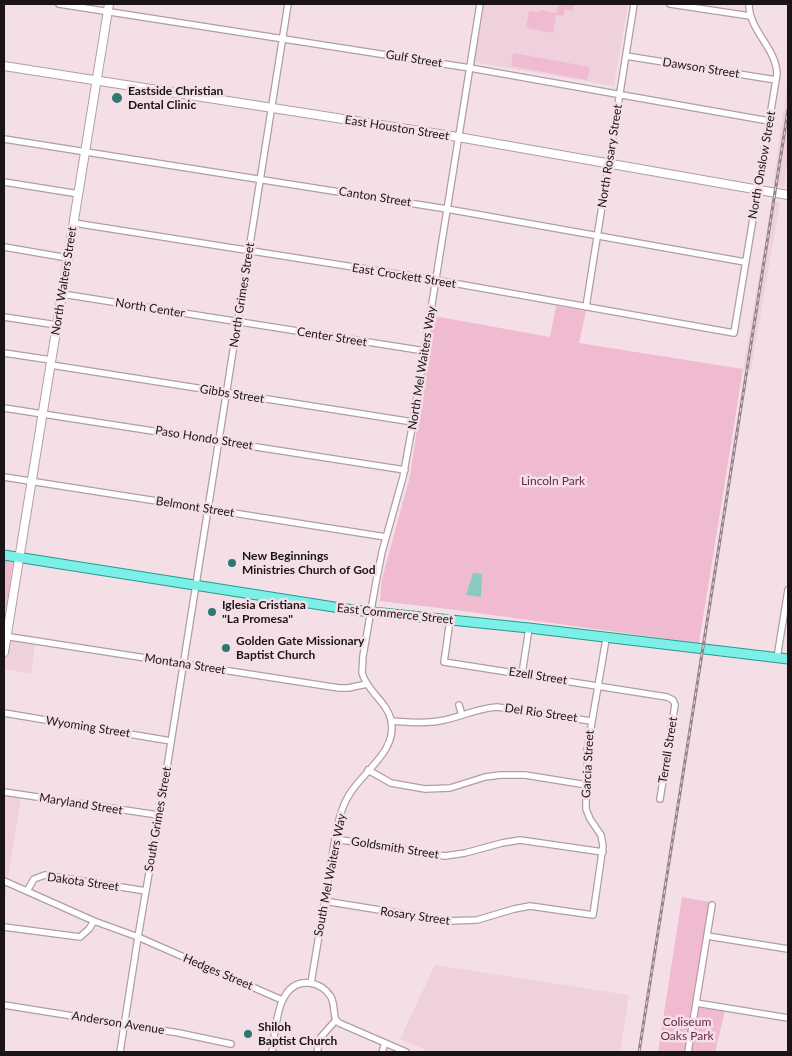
<!DOCTYPE html>
<html>
<head>
<meta charset="utf-8">
<style>
  body { margin:0 }
  #map { position:relative; width:792px; height:1056px; overflow:hidden; background:#f4dfe7; font-family:Lato,sans-serif }
  canvas { display:block }
  .frame { position:absolute; inset:0; border:5px solid #1b1416; pointer-events:none }
</style>
</head>
<body>
<div id="map">
<canvas width="792" height="1056"></canvas>
<div class="frame"></div>
</div>
<script>
const context = document.querySelector('canvas').getContext('2d');
context.lineJoin = 'round';
function paint(path, color) { context.fillStyle = color; context.fill(path, 'evenodd'); }
function strokePath(path, color, width, dash) { context.strokeStyle = color; context.lineWidth = width; context.lineCap = dash ? 'butt' : 'round'; context.setLineDash(dash || []); context.stroke(path); }
function write(font, color, halo, rows, align = 'center') {
  context.font = font + ' Lato,sans-serif'; context.lineWidth = 5; context.setLineDash([]); context.textBaseline = 'middle'; context.strokeStyle = halo; context.fillStyle = color; for (const [text, x, y, turn = 0] of rows) {
    context.save(); context.translate(x, y); context.rotate((+turn || 0) * Math.PI / 180); context.textAlign = isNaN(turn) ? turn : align; if (halo) context.strokeText(text, 0, 0); context.fillText(text, 0, 0); context.restore();
  }
}
paint(new Path2D(`
  M484 4H628L614 86 474 62Z
  M788 78V159L784 187 773 185Z
  M772 201 780 202 751 370 743 369Z
  M4 640 35 645 31 674 4 669Z
  M4 795 21 797 4 905Z
  M435 965 629 995 620 1052H430L400 1039Z`), '#efd1dd');
paint(new Path2D(`
  M558 4H574L572 11 565 9 563 16 556 15 553 33 526 28 529 11 539 12 540 10 556 13Z
  M513 53 590 67 587 80 511 66Z
  M556 306 586 311 579 343 743 369 699 643 448 609 380 601 382 579 410 476 434 316 550 337Z
  M4 560 12 562 13 564 4 620Z
  M682 897 709 902 692 1005 725 1011 715 1052H658Z`), '#f0bad0');
paint(new Path2D(`
  M473 573 482 574 481 597 466 595Z`), '#88cbc3');
const street = new Path2D(`
  M59 4 470 68 769 121
  M670 4 750 16
  M626 56 776 80
  M4 139 447 209 745 262
  M4 182 79 194
  M74 223 436 280 734 333 777 74C776 47 749 31 749 4
  M4 247 68 258
  M62 294 425 351
  M586 307 634 4
  M4 317 57 325
  M4 353 51 360
  M51 365 413 422
  M4 408 405 470
  M4 477 386 537
  M450 620 444 662 667 697 673 700 675 705 660 799
  M4 636 339 688H348L367 684
  M777 658 788 590
  M522 674 529 628
  M459 705 462 715
  M4 713 171 741
  M391 721C407 722 423 724 439 721 459 718 477 708 497 707L591 721
  M368 770 391 783 425 789 450 788 485 777 500 775H525L587 785
  M4 792 158 815
  M335 839 445 856 465 853 502 843 520 840 603 852
  M4 881 94 921 138 937 282 1000
  M27 891 34 879 45 875 146 891
  M324 901 448 921 477 920 514 909 530 906 593 915 603 846 601 835 590 819 586 809V800L588 780 587 751 606 639
  M4 927 80 937 89 929 94 921
  M707 936 788 949
  M311 983 335 839C338 823 341 808 349 795 363 771 398 751 391 720 387 703 371 694 364 678L362 673 363 656 376 582 382 552 403 477 413 422 480 4
  M696 1003 788 1018
  M4 1005 179 1033 231 1044
  M120 1052 138 937 165 780 288 4
  M272 1052C276 1030 276 980 309 983 318 984 326 989 331 997 335 1005 333 1013 336 1020L339 1023 406 1052
  M317 1052 321 1037 336 1020
  M382 1052 385 1043
  M688 1052 712 905`);
const secondary = new Path2D(`
  M4 66 458 137 788 195
  M4 652 109 4`);
const primary = new Path2D(`
  M4 555 353 610 529 628 788 659`);
strokePath(street, '#b19da5', 8);
strokePath(secondary, '#b19da5', 10);
strokePath(primary, '#219c92', 11);
strokePath(street, '#fff', 5.5);
strokePath(secondary, '#fff', 8);
strokePath(primary, '#7cefe6', 9);
const rail = new Path2D(`
  M639 1052 788 110`);
strokePath(rail, '#918388', 3);
strokePath(rail, '#f4dfe7', 1, [4]);
for (const [x, y, r, color] of [
  [117,98,6,"#2f776f"],
  [232,563,5,"#2f776f"],
  [212,612,5,"#2f776f"],
  [226,648,5,"#2f776f"],
  [248,1034,5,"#2f776f"]
]) { const dot = new Path2D(); dot.arc(x, y, r, 0, 2 * Math.PI); context.fillStyle = color; context.fill(dot); strokePath(dot, '#f4dfe7', 2); }
write('12px', '#1b1416', '#f4dfe7', [
  ["Gulf Street",414,59,9],
  ["Dawson Street",701,68,9],
  ["East Houston Street",397,128,9],
  ["North Rosary Street",610,156,-81],
  ["North Onslow Street",762,165,-80],
  ["Canton Street",375,197,9],
  ["East Crockett Street",404,276,9],
  ["North Walters Street",64,281,-81],
  ["North Grimes Street",242,295,-81],
  ["North Center",150,308,9],
  ["Center Street",332,337,9],
  ["North Mel Waiters Way",422,368,-81],
  ["Gibbs Street",232,394,9],
  ["Paso Hondo Street",204,438,9],
  ["Belmont Street",195,507,9],
  ["East Commerce Street",395,614,6],
  ["Montana Street",185,664,9],
  ["Ezell Street",538,676,9],
  ["Del Rio Street",541,713,8],
  ["Wyoming Street",88,727,9],
  ["Terrell Street",668,750,-81],
  ["Garcia Street",588,764,-87],
  ["Maryland Street",81,804,9],
  ["South Grimes Street",158,819,-80],
  ["Goldsmith Street",395,848,9],
  ["South Mel Waiters Way",330,875,-79],
  ["Dakota Street",83,882,8],
  ["Rosary Street",415,916,8],
  ["Hedges Street",218,972,23],
  ["Anderson Avenue",118,1023,9]
]);
write('bold 12px', '#1b1416', '#f4dfe7', [
  ["Eastside Christian",128,91],
  ["Dental Clinic",128,105],
  ["New Beginnings",242,556],
  ["Ministries Church of God",242,570],
  ["Iglesia Cristiana",222,605],
  ["\"La Promesa\"",222,619],
  ["Golden Gate Missionary",236,641],
  ["Baptist Church",236,655],
  ["Shiloh",258,1027],
  ["Baptist Church",258,1041]
], 'left');
write('12px', '#6a2a49', '#f4dfe7', [
  ["Lincoln Park",553,481],
  ["Coliseum",687,1022],
  ["Oaks Park",687,1036]
]);
</script>
</body>
</html>
